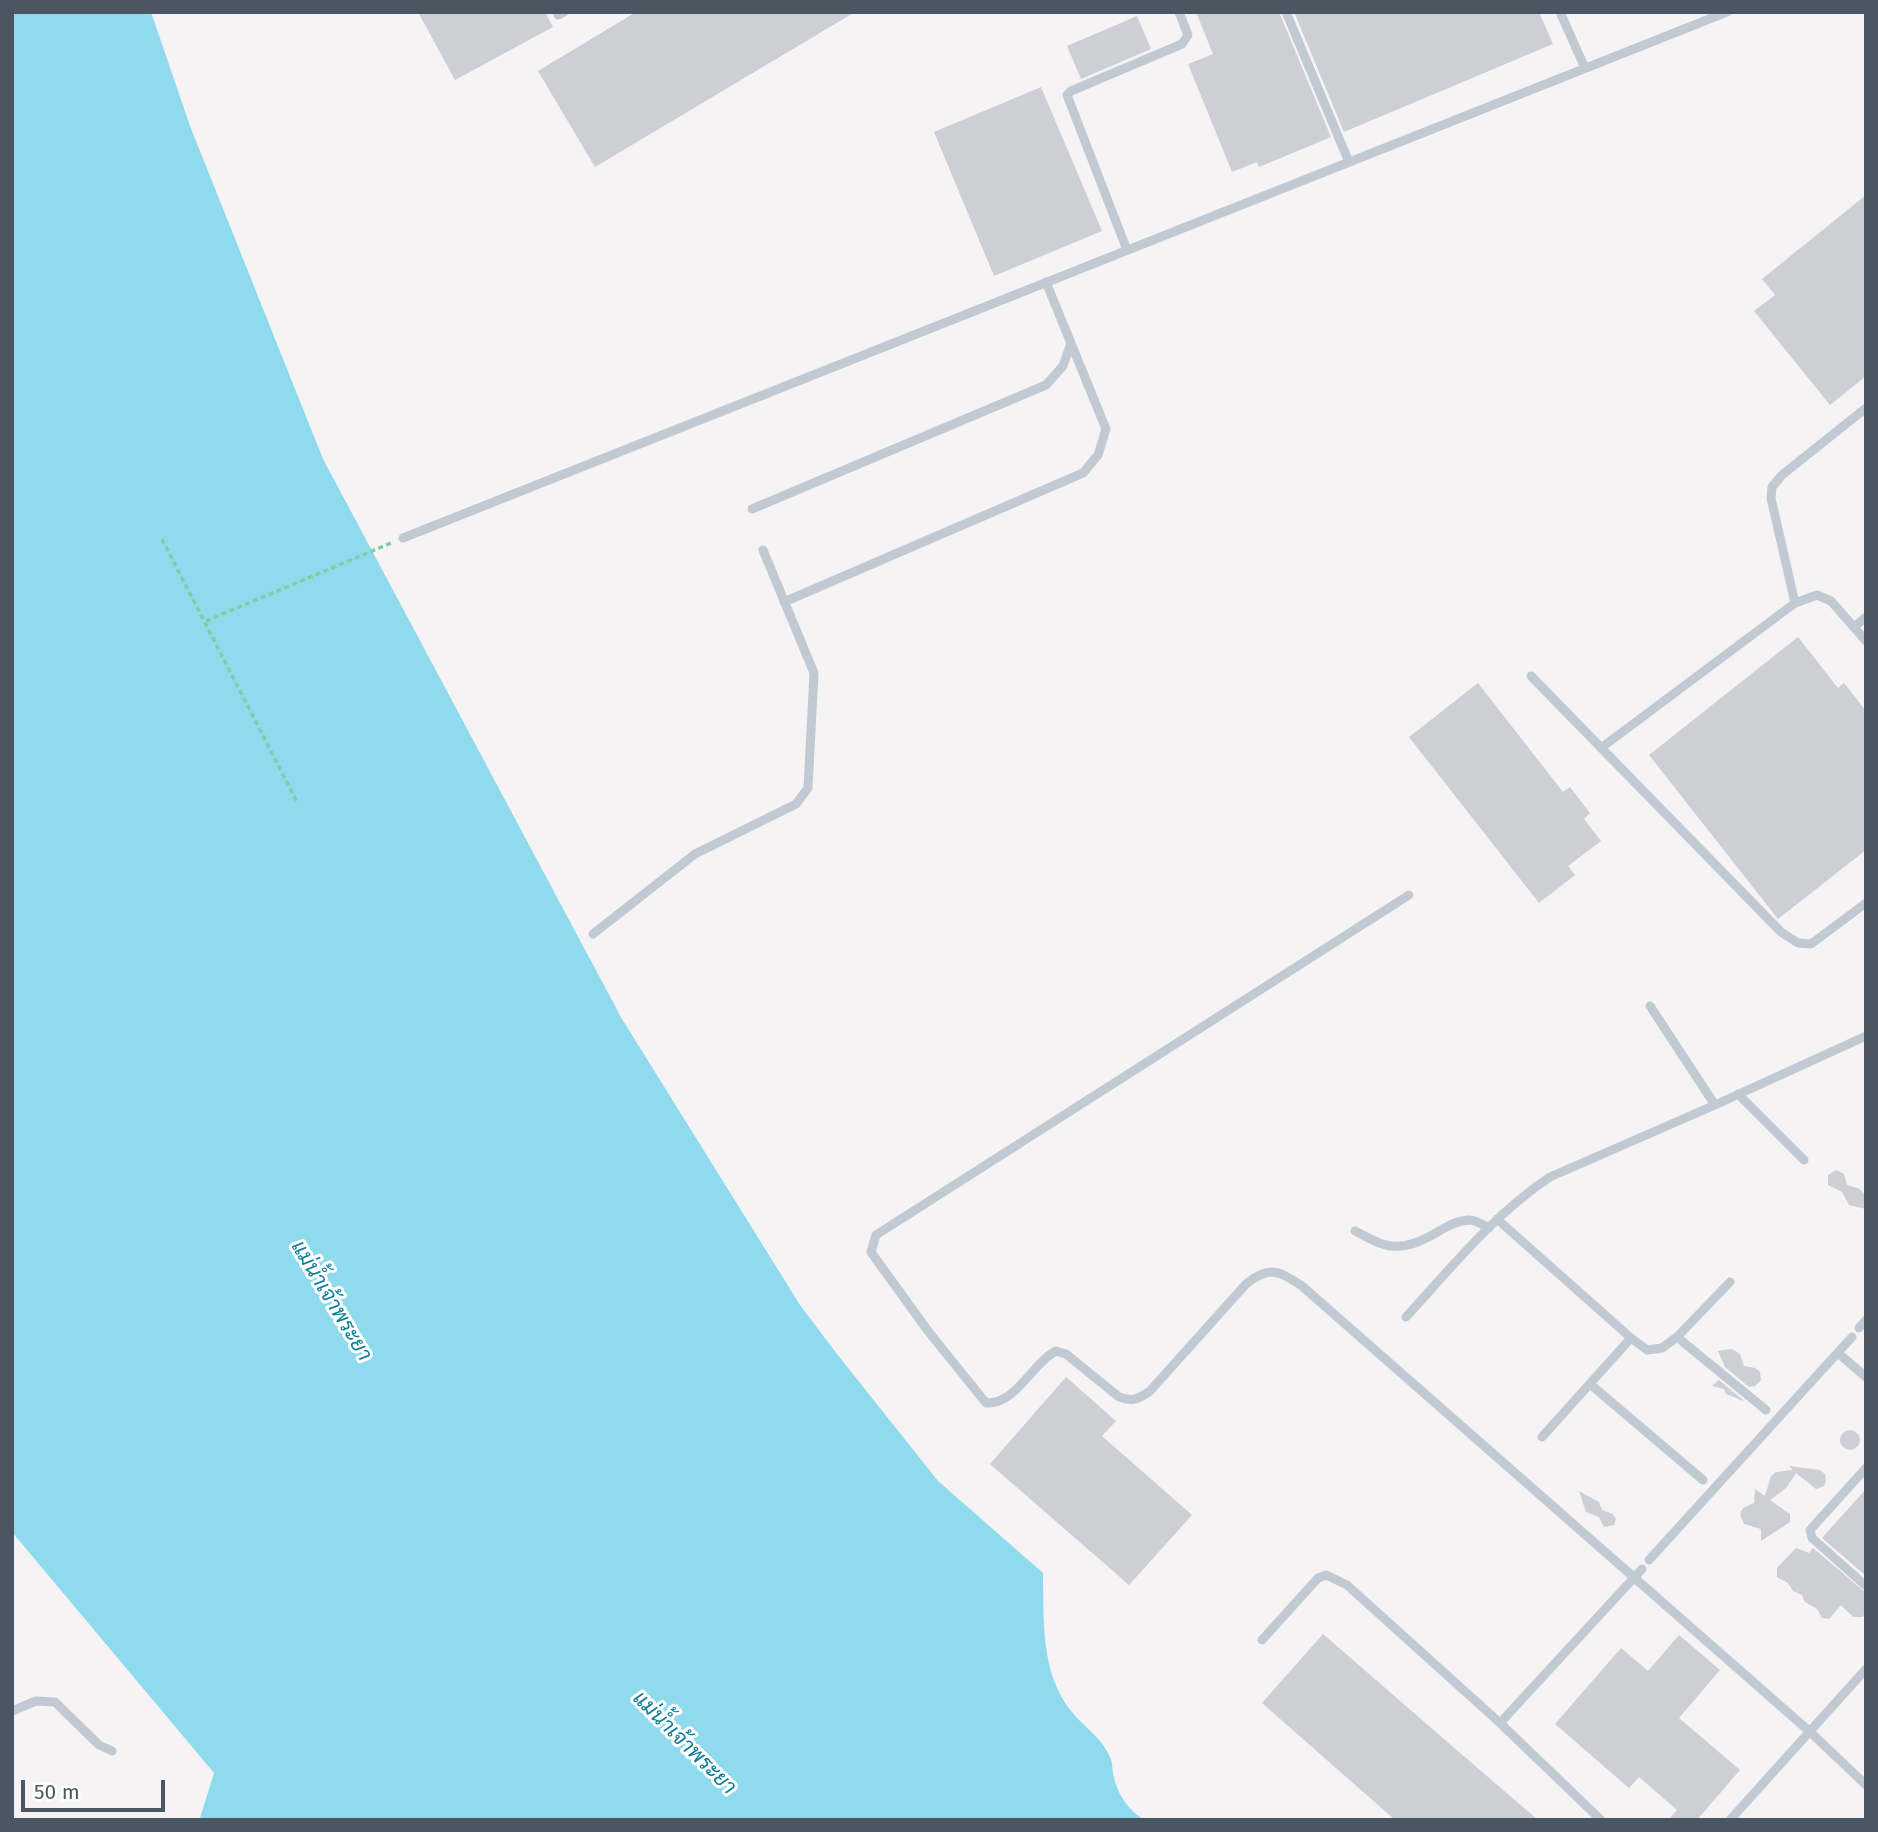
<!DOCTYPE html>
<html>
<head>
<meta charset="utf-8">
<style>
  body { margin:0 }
  #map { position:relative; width:1878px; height:1832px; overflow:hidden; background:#f5f3f3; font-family:"Fira Sans",sans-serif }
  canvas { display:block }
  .frame { position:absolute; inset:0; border:14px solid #4a5661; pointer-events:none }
  .scale { position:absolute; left:21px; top:1780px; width:144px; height:32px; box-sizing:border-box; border:4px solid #4a5661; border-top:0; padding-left:9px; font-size:21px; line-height:24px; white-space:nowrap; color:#4a5661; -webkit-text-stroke:5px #fff; paint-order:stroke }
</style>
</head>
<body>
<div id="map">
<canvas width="1878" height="1832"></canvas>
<div class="frame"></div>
<div class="scale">50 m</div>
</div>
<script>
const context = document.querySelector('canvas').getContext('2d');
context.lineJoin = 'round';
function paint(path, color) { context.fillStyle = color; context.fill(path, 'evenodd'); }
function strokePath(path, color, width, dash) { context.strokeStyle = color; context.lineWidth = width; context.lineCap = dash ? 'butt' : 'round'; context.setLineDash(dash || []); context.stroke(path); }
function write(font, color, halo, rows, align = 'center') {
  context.font = font + ' "Fira Sans",Sarabun,sans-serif'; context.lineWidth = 6; context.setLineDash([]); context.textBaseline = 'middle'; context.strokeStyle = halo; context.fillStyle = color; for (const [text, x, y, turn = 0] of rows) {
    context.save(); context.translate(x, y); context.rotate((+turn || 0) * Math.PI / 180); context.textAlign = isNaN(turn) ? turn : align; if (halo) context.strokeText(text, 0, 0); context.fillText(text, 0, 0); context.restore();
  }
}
paint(new Path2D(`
  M12 12H151L190 126 323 459 622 1019 800 1305 837 1354 938 1481 1043 1573C1044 1620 1040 1674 1072 1712 1085 1728 1101 1737 1110 1757 1113 1763 1112 1771 1114 1778 1119 1797 1128 1809 1144 1820H204L200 1818 214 1773 12 1532Z`), '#90daee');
paint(new Path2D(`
  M418 12H545L553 27 455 80Z
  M636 12H855L595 167 538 71Z
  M1196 12H1279L1331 137 1259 167 1257 162 1232 172 1188 64 1213 54Z
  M1294 12H1539L1553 44 1344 132Z
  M1137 16 1151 49 1081 79 1067 46Z
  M1041 87 1102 231 994 276 934 132Z
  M1866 195V376L1830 405 1754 311 1775 295 1762 279Z
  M1798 637 1838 688 1844 683 1866 711V850L1778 919 1649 755Z
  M1478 683 1563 792 1570 787 1590 813 1584 819 1601 841 1568 866 1575 875 1539 903 1409 737Z
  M1836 1170 1844 1174 1847 1185 1860 1189 1866 1196V1209L1849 1205 1842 1192 1828 1185V1175Z
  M1732 1349 1740 1354 1744 1366 1755 1368 1760 1372 1761 1380 1755 1386 1749 1387 1725 1367 1718 1351Z
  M1066 1377 1116 1421 1102 1436 1192 1515 1129 1585 990 1464Z
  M1719 1380 1743 1400V1401L1726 1394 1724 1389 1712 1386Z
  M1840 1440a10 10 0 1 1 20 0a10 10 0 1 1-20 0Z
  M1789 1466 1820 1470 1825 1474 1826 1482 1824 1486 1816 1489 1796 1473 1786 1488 1770 1500 1790 1514V1522L1761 1541V1529L1744 1524 1740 1514 1743 1508 1754 1503 1755 1489 1765 1496 1771 1476 1776 1472 1793 1470Z
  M1866 1489V1576L1822 1538Z
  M1579 1491 1599 1502 1602 1510 1613 1514 1616 1519 1614 1525 1604 1527 1599 1517 1586 1512Z
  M1796 1548 1809 1553 1813 1548 1866 1593V1609L1863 1617H1853L1841 1605 1829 1619 1822 1618 1817 1609 1805 1602 1802 1595 1793 1591 1788 1583 1777 1577V1568Z
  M1323 1634 1452 1746 1538 1820H1395L1262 1703Z
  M1679 1635 1720 1670 1679 1718 1740 1770 1697 1820H1668L1677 1810 1639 1777 1629 1788 1555 1724 1621 1648 1648 1671Z`), '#cdcfd5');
strokePath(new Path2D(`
  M162 539 298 804
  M206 621 391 543`), '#7ad0a6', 3.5, [5, 3.5]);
strokePath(new Path2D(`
  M1286 12 1349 162
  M1560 12 1585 68
  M558 15 564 12
  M1127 250 1067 95 1071 91 1182 44 1188 35 1179 12
  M752 509 1046 385 1063 366 1071 343
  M403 538 1727 12
  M784 602 1083 473 1098 455 1106 429 1046 282
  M1795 603 1771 498 1772 487 1782 475 1866 408
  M1854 627 1866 617
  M1531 676 1781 932 1798 943 1811 944 1866 903
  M1601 748 1795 603 1817 595 1831 601 1866 641
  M1409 895 876 1235 871 1252 928 1331 986 1403C1017 1404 1031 1364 1056 1351L1066 1354 1119 1397C1133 1402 1139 1399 1150 1391L1246 1284C1270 1265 1279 1271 1302 1286L1809 1731 1866 1785
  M593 934 695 854 796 804 808 788 814 673 763 550
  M1650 1006 1715 1105
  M1738 1094 1804 1160
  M1497 1219 1631 1338 1647 1350 1662 1348 1677 1337 1730 1282
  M1355 1231C1366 1236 1378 1245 1391 1246 1425 1249 1443 1221 1469 1220 1476 1220 1483 1225 1489 1228
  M1406 1317C1451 1268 1494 1214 1550 1177L1715 1105 1866 1036
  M1859 1328 1866 1320
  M1677 1337 1766 1410
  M1838 1353 1866 1377
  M1590 1384 1703 1480
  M1542 1437 1631 1338
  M1866 1468 1810 1530 1812 1538 1866 1586
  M1649 1560 1852 1337
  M1262 1640 1318 1578 1326 1575 1347 1585 1500 1723 1601 1820
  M12 1711 36 1701 55 1702 99 1745 112 1751
  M1500 1723 1642 1569
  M1730 1820 1866 1669`), '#c1cad2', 9);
write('italic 21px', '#0c7c9b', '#fff', [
  ["แม่น้ำเจ้าพระยา",331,1301,59],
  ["แม่น้ำเจ้าพระยา",684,1743,45]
]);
</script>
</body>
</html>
